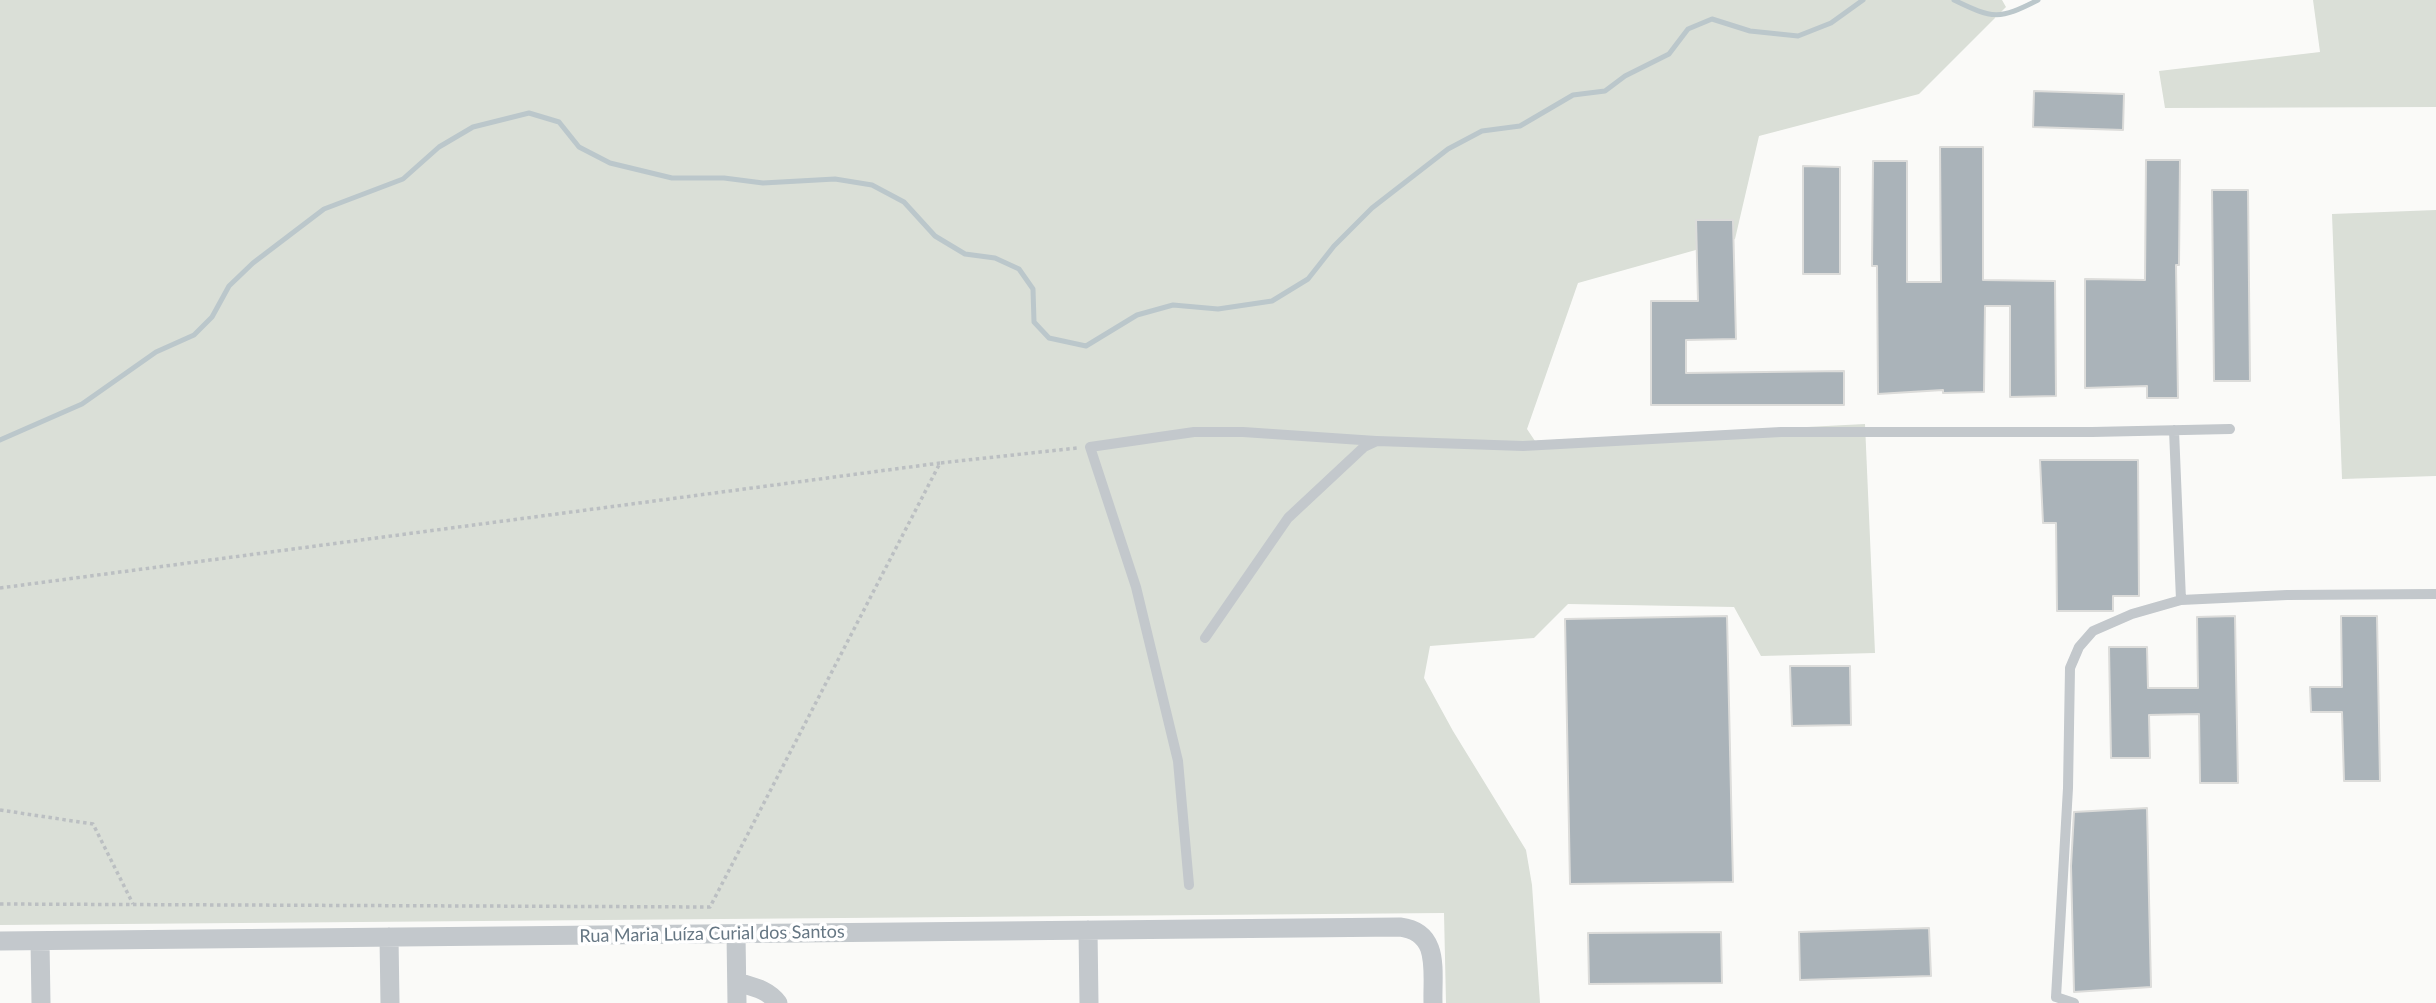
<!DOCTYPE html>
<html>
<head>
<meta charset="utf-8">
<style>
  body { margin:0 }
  canvas { display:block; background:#fafaf8 }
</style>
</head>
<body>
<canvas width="2436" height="1003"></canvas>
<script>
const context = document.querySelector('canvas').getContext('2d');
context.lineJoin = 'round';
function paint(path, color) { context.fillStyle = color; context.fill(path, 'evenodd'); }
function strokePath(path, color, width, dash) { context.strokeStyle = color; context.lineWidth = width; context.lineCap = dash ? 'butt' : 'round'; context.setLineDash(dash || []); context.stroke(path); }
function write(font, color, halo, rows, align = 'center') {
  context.font = font + ' Lato,sans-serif'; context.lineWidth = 7; context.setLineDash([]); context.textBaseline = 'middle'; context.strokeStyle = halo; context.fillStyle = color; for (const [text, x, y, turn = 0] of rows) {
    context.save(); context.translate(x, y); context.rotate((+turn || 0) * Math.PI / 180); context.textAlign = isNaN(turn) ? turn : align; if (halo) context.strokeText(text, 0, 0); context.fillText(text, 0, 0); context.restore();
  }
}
paint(new Path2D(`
  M0 0H2002L2006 7 1919 94 1759 136 1735 239 1578 283 1527 429 1535 441 1865 424 1875 653 1761 656 1734 607 1568 604 1534 638 1430 646 1424 678 1453 731 1526 850 1532 885 1540 1003H1446L1444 913 0 925Z
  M2313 0H2436V107L2165 108 2159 71 2320 52Z
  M2436 210V476L2342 479 2332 214Z`), '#dadfd7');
strokePath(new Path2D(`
  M1954 0C1993 19 1999 20 2038 0
  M0 440 82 404 156 352 194 335 212 317 229 286 253 263 324 209 403 179 439 147 473 127 529 113 559 122 579 147 610 163 672 178H724L763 183 835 179 872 185 904 202 935 236 965 254 995 258 1019 269 1033 289 1034 322 1049 338 1086 346 1137 315 1173 305 1218 309 1272 301 1308 279 1334 246 1372 208 1448 149 1482 131 1520 126 1573 95 1605 91 1625 76 1669 54 1688 29 1712 19 1750 31 1798 36 1831 23 1863 0`), '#bbc7cb', 5);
const building = new Path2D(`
  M2034 91 2124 94 2123 130 2033 127Z
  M1940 147H1983V280L2055 281 2056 396 2010 397V306H1985L1984 392 1943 393V390L1878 394 1877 266H1872L1873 161H1907V282H1941Z
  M2146 160H2180L2179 265H2176L2178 398H2147V386L2085 388V279L2145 280Z
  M1803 166 1840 167V274H1803Z
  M2212 190H2248L2250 381H2214Z
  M1696 220H1733L1736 339 1686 340V373L1844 371V405H1651V301H1698Z
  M2040 460H2138L2139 596H2113V611H2057L2056 523H2043Z
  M1727 616 1733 882 1570 884 1565 619Z
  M2235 616 2238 783H2200L2199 714 2149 715 2150 758H2111L2109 647H2147L2148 688H2198L2197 617Z
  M2341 616H2377L2380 781H2344L2342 712H2311L2310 687H2342Z
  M1790 666H1850L1851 725 1792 726Z
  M2147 808 2151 987 2074 992 2071 866 2074 812Z
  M1929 928 1931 976 1800 980 1799 932Z
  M1721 932 1722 983 1589 984 1588 933Z`);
paint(building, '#aab3b9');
strokePath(building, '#dcdcda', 2);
strokePath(new Path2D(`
  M0 588 940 463
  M0 810 93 824 133 904
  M0 904 710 907 940 463 1077 448`), '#bbbfc2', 3.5, [3.5, 3.5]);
strokePath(new Path2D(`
  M2174 430 2181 600
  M1205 638 1288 518 1364 447 1377 441 1523 446 1781 432H2092L2230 429
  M1189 885 1178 761 1136 587 1090 447 1194 432H1243L1376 441
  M2074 1003 2056 997 2068 788 2070 668 2079 647 2093 631 2132 614 2181 600 2287 595 2436 594`), '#c3c8cc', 10);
strokePath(new Path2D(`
  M1088 930 1089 1003
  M736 934 737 1003
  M389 937 390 1003
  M0 941 1400 927C1441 932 1432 972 1433 1003
  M40 941 41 1003
  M737 982C753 987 767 989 778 1003`), '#c3c8cc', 19);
write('18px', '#657683', '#fff', [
  ["Rua Maria Luíza Curial dos Santos",712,934,-1]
]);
</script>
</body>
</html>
